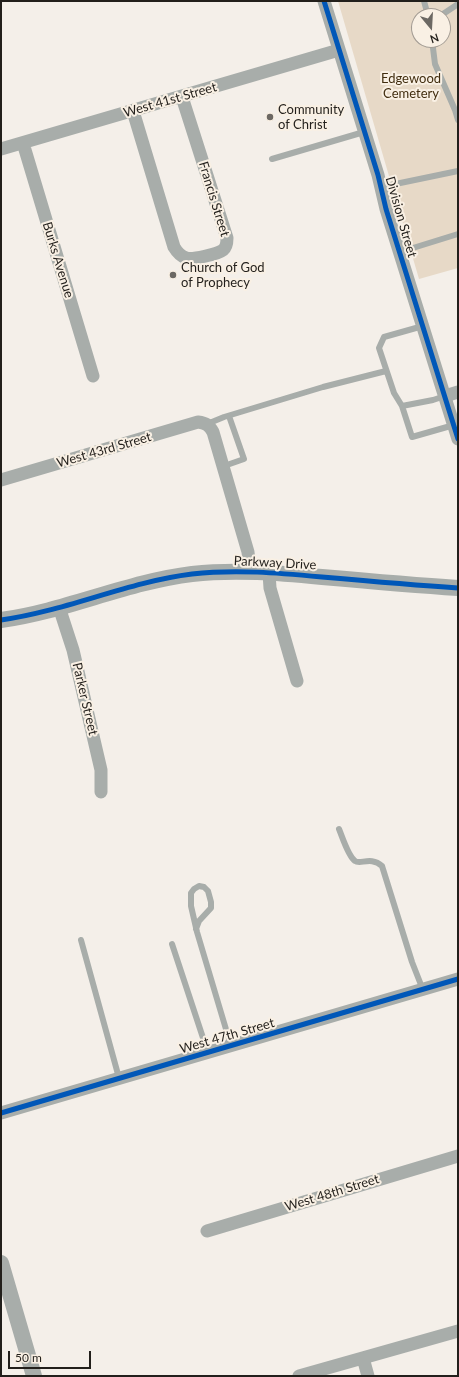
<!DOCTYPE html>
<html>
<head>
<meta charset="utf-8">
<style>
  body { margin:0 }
  #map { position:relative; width:459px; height:1377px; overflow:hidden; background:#f4efe9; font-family:Lato,sans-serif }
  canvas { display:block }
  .frame { position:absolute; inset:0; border:2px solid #221f1b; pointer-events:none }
  .north { position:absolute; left:411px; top:8px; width:40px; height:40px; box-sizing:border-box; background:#f9f0e4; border:1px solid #a39c94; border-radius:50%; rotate:162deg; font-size:11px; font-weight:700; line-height:16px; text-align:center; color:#221f1b }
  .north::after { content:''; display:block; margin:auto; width:14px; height:18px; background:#6c6863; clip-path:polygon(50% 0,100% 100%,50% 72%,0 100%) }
  .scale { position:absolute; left:8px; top:1351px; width:83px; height:18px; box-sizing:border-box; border:2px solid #221f1b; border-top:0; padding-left:5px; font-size:12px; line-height:14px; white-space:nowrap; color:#221f1b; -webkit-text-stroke:3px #f9f0e4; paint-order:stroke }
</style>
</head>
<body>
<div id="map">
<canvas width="459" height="1377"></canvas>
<div class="frame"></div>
<div class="north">N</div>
<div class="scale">50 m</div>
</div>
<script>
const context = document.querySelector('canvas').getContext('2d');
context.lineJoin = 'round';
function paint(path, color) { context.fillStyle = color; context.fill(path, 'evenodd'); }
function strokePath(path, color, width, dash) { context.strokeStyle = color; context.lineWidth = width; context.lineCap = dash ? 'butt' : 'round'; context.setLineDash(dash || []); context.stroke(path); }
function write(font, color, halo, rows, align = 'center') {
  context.font = font + ' Lato,sans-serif'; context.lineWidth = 4; context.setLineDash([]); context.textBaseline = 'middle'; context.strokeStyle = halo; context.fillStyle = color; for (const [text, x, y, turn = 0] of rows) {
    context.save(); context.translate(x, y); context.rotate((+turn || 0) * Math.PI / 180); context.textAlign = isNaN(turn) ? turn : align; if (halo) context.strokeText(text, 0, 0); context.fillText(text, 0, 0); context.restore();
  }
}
paint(new Path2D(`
  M338 1H458V268L419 279ZM419 16H443V40H419Z`), '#e7d9c7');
strokePath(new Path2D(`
  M424 1 428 16
  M440 16 458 4
  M432 40 435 64 455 110 458 120
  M272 159 364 132
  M381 187 458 171
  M400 252 458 234
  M423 326 384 337 379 348 394 393 402 406 433 400 445 396
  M402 406 412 437 454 425
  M207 424 224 417 323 387 386 371
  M224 466 244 459 229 416
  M339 829C342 836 348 856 355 861 360 865 371 856 382 866L412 962 423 990
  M196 929 199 921 211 908V902L208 891 204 887 199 886 194 889 191 893V906L197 932 231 1046
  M81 940 119 1078
  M172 944 208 1053`), '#a8adaa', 6);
strokePath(new Path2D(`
  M324 1 378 175 386 209 458 439
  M133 111 174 247C177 252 180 256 186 258 192 260 218 254 223 250 227 247 227 242 227 238L182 97
  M23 143 93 376
  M1 149 339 50
  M445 396 458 392
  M1 480 198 422C206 423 209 425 213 432L248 552 250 571
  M269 573 270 588 297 681
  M59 607 73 650 101 770V792
  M1 1113 458 979
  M207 1231 458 1156
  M363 1358 368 1376
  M299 1376 458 1331`), '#a8adaa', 13);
strokePath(new Path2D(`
  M1 620C66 611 127 582 192 574 236 569 279 573 322 577 367 581 413 585 458 588
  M1 1263 34 1376`), '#a8adaa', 16);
strokePath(new Path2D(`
  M324 1 378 175 386 209 458 439
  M1 620C66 611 127 582 192 574 236 569 279 573 322 577 367 581 413 585 458 588
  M1 1113 458 979`), '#0057b8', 5);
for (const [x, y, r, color] of [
  [270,117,4,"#6c6863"],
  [173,275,4,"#6c6863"]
]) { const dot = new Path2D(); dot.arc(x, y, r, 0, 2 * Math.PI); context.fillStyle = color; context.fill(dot); strokePath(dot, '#f9f0e4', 1.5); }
write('13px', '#422e10', '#f9f0e4', [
  ["Edgewood",411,79],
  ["Cemetery",411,94]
]);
write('13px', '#221f1b', '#f9f0e4', [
  ["West 41st Street",170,100,-16],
  ["Francis Street",214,199,73],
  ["Division Street",401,217,74],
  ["Burks Avenue",58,260,73],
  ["West 43rd Street",104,450,-16],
  ["Parkway Drive",275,563,3],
  ["Parker Street",85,699,77],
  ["West 47th Street",227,1036,-16],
  ["West 48th Street",332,1193,-17]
]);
write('13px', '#221f1b', '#f9f0e4', [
  ["Community",278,110],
  ["of Christ",278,125],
  ["Church of God",181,268],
  ["of Prophecy",181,283]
], 'left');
</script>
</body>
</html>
